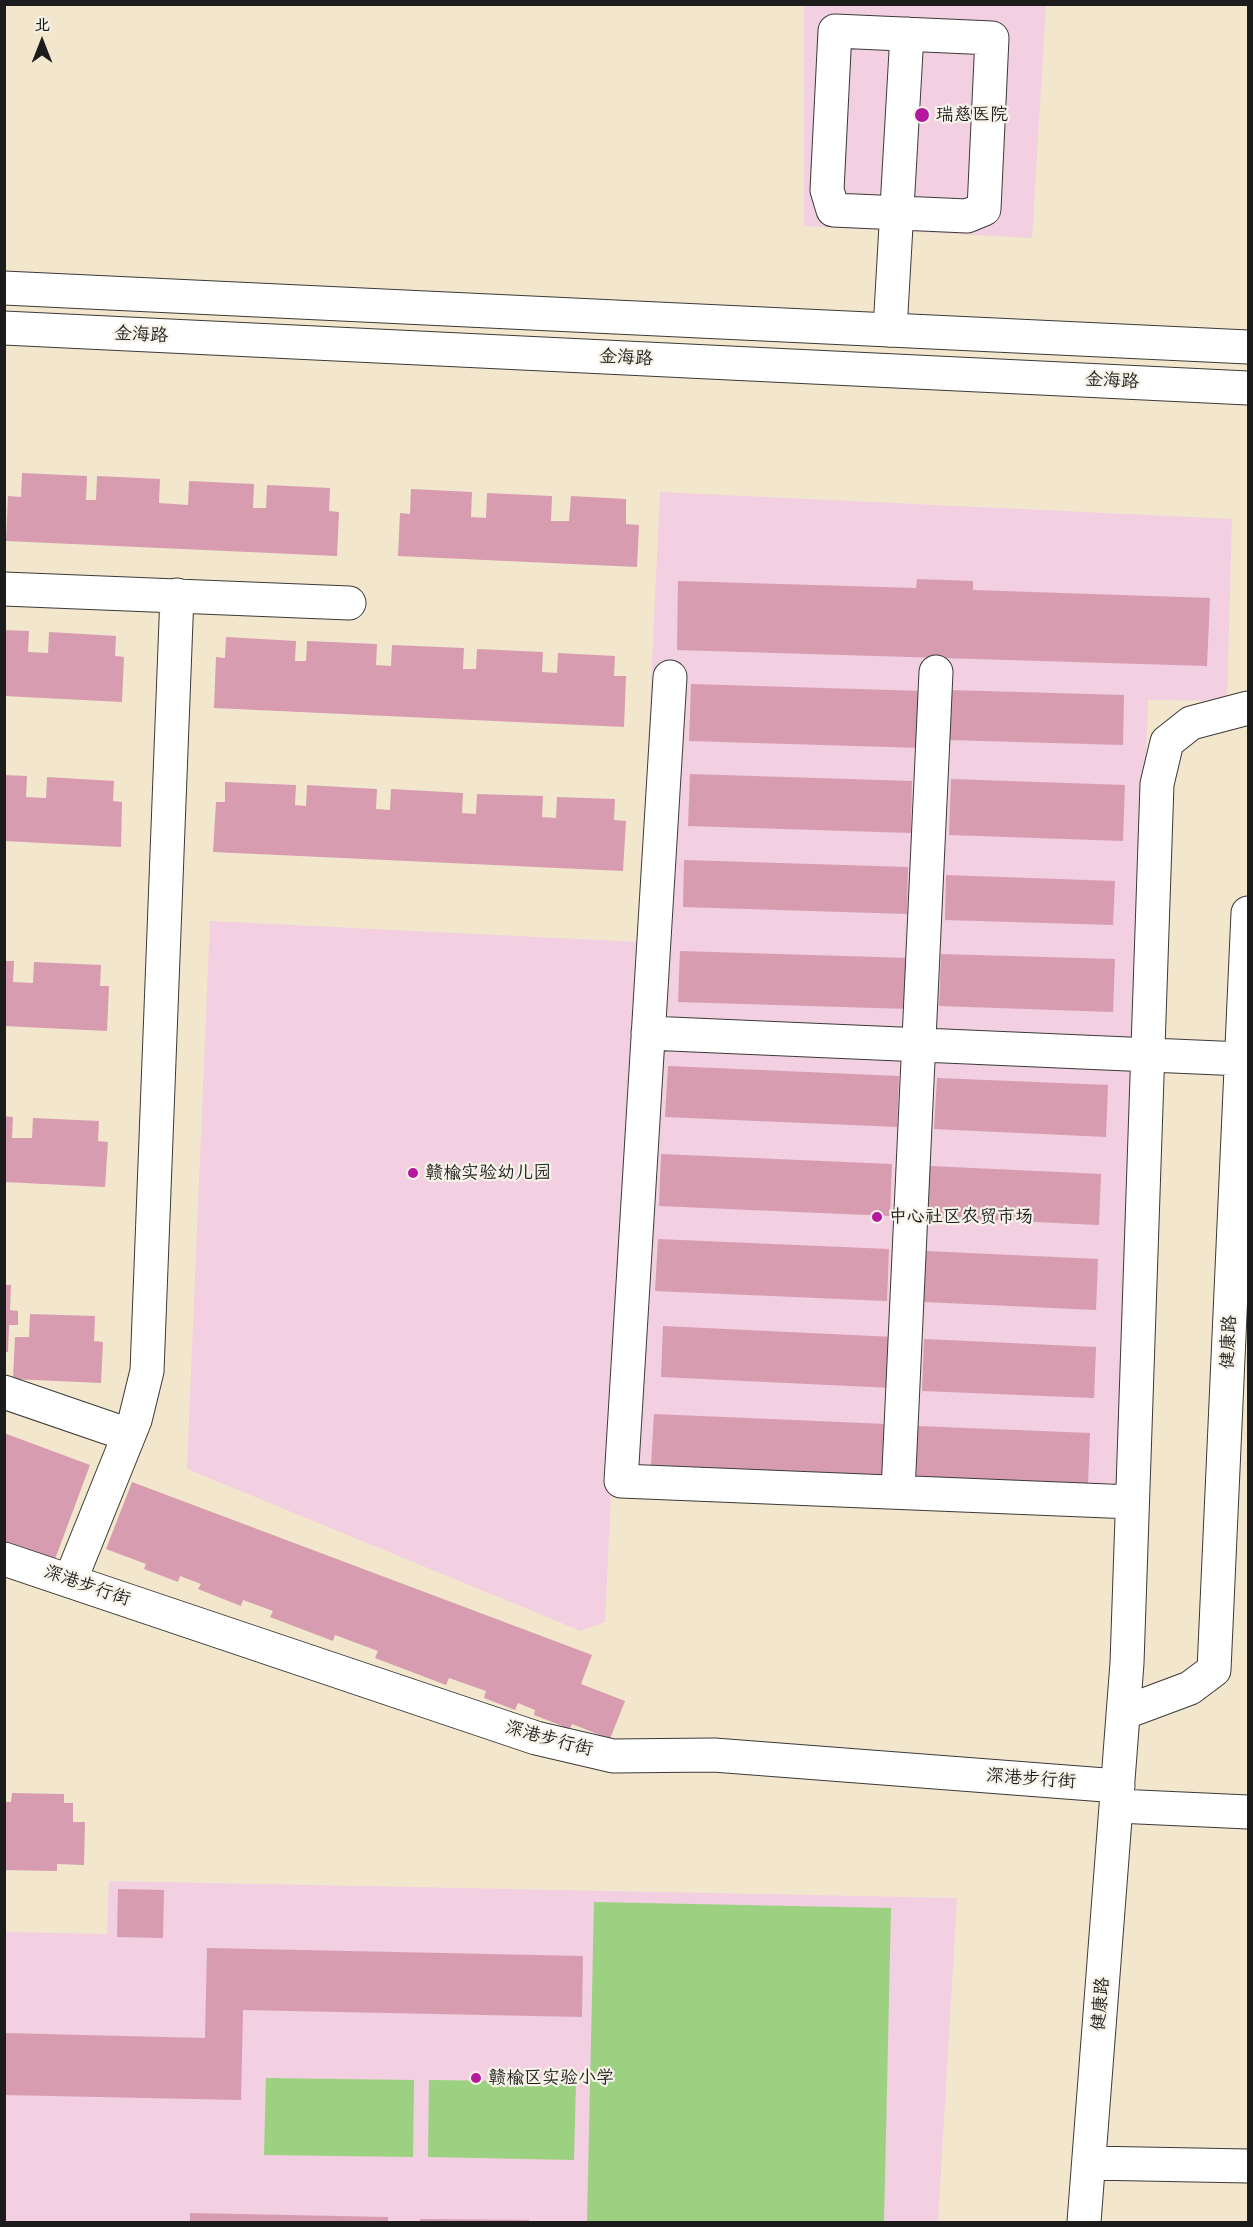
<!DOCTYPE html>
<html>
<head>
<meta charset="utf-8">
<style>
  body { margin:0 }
  #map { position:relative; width:1253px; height:2227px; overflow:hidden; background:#f2e6cd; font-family:"Patrick Hand","LXGW WenKai TC",sans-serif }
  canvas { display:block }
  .frame { position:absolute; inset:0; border:6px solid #1c1c1c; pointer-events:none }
  .north { position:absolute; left:12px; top:12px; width:60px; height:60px; -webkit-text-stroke:4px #f7f3e8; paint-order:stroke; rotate:0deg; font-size:16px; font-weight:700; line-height:24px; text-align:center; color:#1c1c1c }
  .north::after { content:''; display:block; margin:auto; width:21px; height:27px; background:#1c1c1c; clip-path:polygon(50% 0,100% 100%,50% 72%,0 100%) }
</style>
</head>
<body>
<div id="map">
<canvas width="1253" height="2227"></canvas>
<div class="frame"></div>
<div class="north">北</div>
</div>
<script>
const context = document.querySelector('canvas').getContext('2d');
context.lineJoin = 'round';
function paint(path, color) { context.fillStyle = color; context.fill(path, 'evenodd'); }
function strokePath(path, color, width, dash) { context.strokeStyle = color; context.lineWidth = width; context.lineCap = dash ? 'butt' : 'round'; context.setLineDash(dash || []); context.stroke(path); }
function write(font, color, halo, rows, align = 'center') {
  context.font = font + ' "Patrick Hand","LXGW WenKai TC",sans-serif'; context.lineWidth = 4.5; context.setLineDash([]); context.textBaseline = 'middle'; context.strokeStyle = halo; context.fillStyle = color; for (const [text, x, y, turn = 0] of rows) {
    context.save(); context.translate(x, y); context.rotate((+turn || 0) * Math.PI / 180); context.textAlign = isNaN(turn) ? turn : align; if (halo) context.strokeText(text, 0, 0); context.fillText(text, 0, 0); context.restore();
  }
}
paint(new Path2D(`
  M804 5H1046L1032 238 804 226Z
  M660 492 1232 519 1227 701 1148 700 1119 1514 611 1492 605 1622 581 1631 187 1469 210 921 639 942Z
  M109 1881 957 1898 938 2222H5V1932L107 1934Z`), '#f2cfe1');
paint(new Path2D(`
  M594 1902 891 1908 884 2222H587Z
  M266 2078 414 2080 413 2157 264 2155Z
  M429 2080 576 2082 574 2160 428 2157Z`), '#9cd182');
paint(new Path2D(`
  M22 473 87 476 86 500H96L97 476 160 479 159 503 188 505 189 481 254 484 253 508H266L267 485 330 488 329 511 339 512 337 556 6 541 8 496 21 497Z
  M411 489 472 492 471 517 486 518 487 493 552 496 551 521H569L571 496 626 499V524L639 525 637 567 398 556 400 513 410 514Z
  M917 579 973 581V590L1210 598 1207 666 677 650 678 581 916 588Z
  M4 630 29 631 28 652 48 653 49 632 116 636 115 656 124 657 122 702 4 696Z
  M226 637 296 641 295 661H306L307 641 377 644 376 665 391 666 392 645 464 648 463 669H476L477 649 543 652 542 672 557 673 558 653 615 656 614 676H626L624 727 214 708 216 657 225 658Z
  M691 684 924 691 922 748 689 741Z
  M949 690 1124 695 1123 745 948 740Z
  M690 774 912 781 911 833 688 826Z
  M4 775 27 776 26 797 46 798 47 777 114 781 113 801 122 802 121 847 4 841Z
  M951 779 1125 785 1123 841 949 835Z
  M225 782 296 785 295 805 306 806 307 785 377 789 376 809 390 810 391 789 463 793 462 813 476 814 477 794 543 796 542 817 556 818 557 797 615 799 614 820 626 821 623 871 213 852 216 802H225Z
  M684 860 908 867 907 914 683 907Z
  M946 875 1115 881 1113 925 945 920Z
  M680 951 910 958 908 1009 678 1002Z
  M941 954 1115 959 1113 1012 939 1006Z
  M4 961H14L13 982 33 983 34 962 101 965 100 986H109L107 1031 4 1026Z
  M668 1066 899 1076 897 1127 665 1117Z
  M937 1078 1108 1085 1106 1137 934 1129Z
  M4 1116 13 1117 12 1138H32L33 1118 99 1121 98 1141 108 1142 105 1187 4 1182Z
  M661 1154 892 1164 890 1216 659 1206Z
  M930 1166 1101 1174 1099 1225 927 1217Z
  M658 1239 889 1249 887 1301 655 1291Z
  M926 1251 1098 1259 1096 1310 924 1302Z
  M4 1285H11L10 1310 18 1311V1325H9L8 1352H4Z
  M30 1314 95 1316 94 1341 103 1342 101 1383 13 1379 15 1337H29Z
  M663 1326 894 1337 892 1388 661 1377Z
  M924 1339 1096 1347 1094 1398 922 1391Z
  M654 1414 886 1424 883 1475 651 1465Z
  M918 1426 1090 1433 1088 1485 916 1477Z
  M4 1433 90 1465 54 1562 4 1543Z
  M132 1482 592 1655 581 1684 625 1701 610 1739 572 1724 570 1729 534 1715 535 1710 518 1703 515 1710 484 1698 486 1691 449 1678 446 1685 375 1658 378 1651 335 1635 333 1641 270 1617 273 1611 243 1600 241 1606 198 1589 201 1584 180 1576 178 1582 144 1569 146 1564 106 1549Z
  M12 1793 64 1794V1803H73V1822H85L84 1865 57 1864V1871L4 1870V1802H11Z
  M118 1889 164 1890 163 1938 117 1937Z
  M207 1948 583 1956 582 2017 243 2010 241 2100 4 2095V2033L205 2038Z
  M190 2213 388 2217V2222H190Z
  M420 2219 529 2220V2222H420Z`), '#d79cb0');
const minor = new Path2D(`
  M835 31 992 38 984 209 967 216 833 210 827 190Z
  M890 330 907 34
  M4 589 349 603
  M670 677 621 1481 1132 1502
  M648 1033 1242 1059
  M4 1392 129 1435
  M898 1492 936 672
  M4 1559 536 1738 613 1756 714 1755 1118 1786
  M70 1581 135 1420 147 1371 177 595
  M1123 1713 1190 1688 1214 1670 1248 913
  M1117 1806 1248 1812
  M1089 2163 1248 2166
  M1084 2222 1127 1663 1157 784 1167 742 1191 723 1248 708`);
const major = new Path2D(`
  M4 288 1248 347
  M4 328 1248 388`);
strokePath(minor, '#3c3a37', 35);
strokePath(major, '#3c3a37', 35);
strokePath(minor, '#fff', 33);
strokePath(major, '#fff', 33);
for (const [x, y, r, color] of [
  [922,115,8,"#b5179e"],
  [413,1173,6,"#b5179e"],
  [877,1217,6,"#b5179e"],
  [476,2078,6,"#b5179e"]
]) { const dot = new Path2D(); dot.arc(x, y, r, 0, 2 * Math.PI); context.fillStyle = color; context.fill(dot); strokePath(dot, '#f7f3e8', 2); }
write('18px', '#1c1c1c', '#f7f3e8', [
  ["瑞慈医院",936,115],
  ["赣榆实验幼儿园",425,1173],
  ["中心社区农贸市场",889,1217],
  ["赣榆区实验小学",488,2078]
], 'left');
write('18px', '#1c1c1c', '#f7f3e8', [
  ["金海路",141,335,3],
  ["金海路",626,358,3],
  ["金海路",1112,381,3],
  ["健康路",1229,1342,-87],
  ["深港步行街",87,1586,19],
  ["深港步行街",549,1739,15],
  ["深港步行街",1031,1779,4],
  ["健康路",1101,2004,-85]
]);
</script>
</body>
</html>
